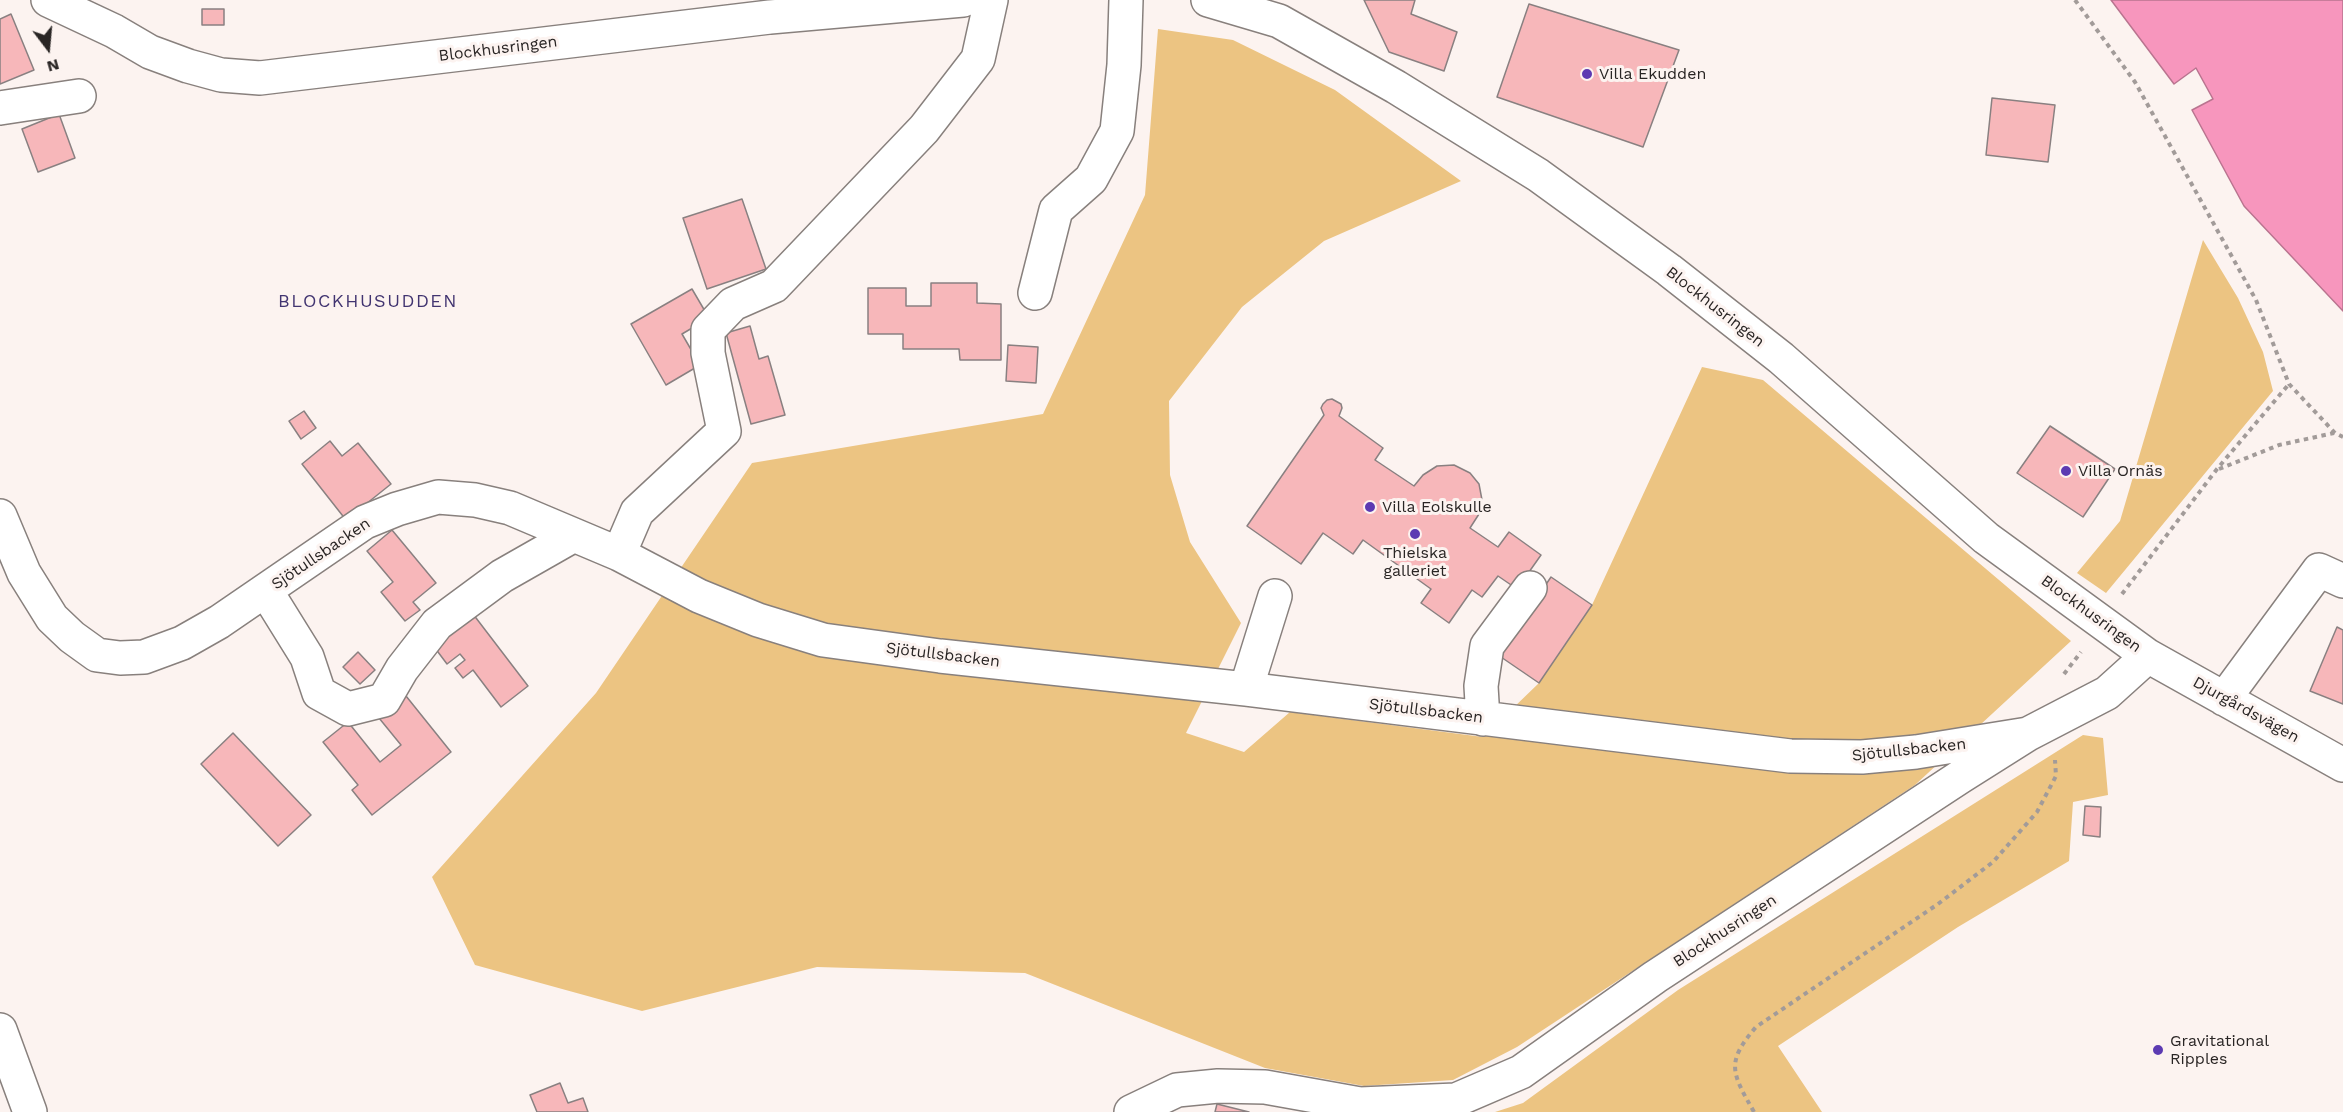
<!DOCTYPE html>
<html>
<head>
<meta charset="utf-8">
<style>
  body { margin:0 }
  #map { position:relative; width:2343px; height:1112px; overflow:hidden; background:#fcf3f0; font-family:"Work Sans",sans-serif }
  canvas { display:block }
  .north { position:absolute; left:18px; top:18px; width:60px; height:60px; -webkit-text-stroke:4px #fcf3f0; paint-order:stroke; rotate:164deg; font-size:16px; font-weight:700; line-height:24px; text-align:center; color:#292524 }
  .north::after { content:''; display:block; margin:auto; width:21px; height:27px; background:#292524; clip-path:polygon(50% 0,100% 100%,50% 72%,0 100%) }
</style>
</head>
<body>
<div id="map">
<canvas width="2343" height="1112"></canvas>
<div class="north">N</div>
</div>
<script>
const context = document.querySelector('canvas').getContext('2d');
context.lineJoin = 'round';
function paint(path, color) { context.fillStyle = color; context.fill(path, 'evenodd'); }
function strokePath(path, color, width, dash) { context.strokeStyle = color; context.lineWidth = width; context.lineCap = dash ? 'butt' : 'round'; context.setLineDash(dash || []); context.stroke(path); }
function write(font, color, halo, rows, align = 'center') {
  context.font = font + ' "Work Sans",sans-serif'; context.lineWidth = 6; context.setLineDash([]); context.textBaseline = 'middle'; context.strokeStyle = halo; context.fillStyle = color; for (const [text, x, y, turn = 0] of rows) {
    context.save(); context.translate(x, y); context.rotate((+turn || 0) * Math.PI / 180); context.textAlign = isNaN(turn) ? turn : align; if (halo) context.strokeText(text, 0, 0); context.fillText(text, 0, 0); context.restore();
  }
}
paint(new Path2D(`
  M1158 29 1233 40 1335 90 1461 181 1324 241 1242 307 1169 401 1170 475 1190 542 1241 623 1186 733 1244 752 1290 712 1483 737 1539 683 1592 605 1702 367 1763 380 2071 641 1915 785 1517 1047 1453 1080 1364 1086 1265 1068 1025 973 817 967 642 1011 475 965 432 877 596 693 752 463 1043 414 1145 195Z
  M2203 240 2238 298 2263 352 2273 391 2106 593 2077 573 2120 521Z
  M2083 735 2103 738 2108 795 2073 802 2069 861 1958 927 1778 1046 1822 1112H1495L1523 1103 1678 990Z`), '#ecc482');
const water = new Path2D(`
  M2111 0H2343V311L2244 206 2192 110 2213 99 2196 68 2174 84Z`);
paint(water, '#f796bd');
strokePath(water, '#b9748f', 1.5);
const building = new Path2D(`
  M1364 0H1415L1411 14 1457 32 1444 71 1389 52Z
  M1529 4 1679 50 1643 147 1497 97Z
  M202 9H224V25H202Z
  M11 14 34 70 0 84V19Z
  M1992 98 2055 105 2048 162 1986 155Z
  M59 114 75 158 38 172 22 129Z
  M742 199 766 269 707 289 683 218Z
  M931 283H977V303L1001 304V360H960L959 349H903V334H868V288H906V306H931Z
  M692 289 709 318 682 334 700 365 666 385 631 324Z
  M750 326 759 359 768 356 785 415 751 424 726 333Z
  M1008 345 1038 347 1036 383 1006 381Z
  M1332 399 1341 404 1342 408 1339 416 1383 448 1375 460 1414 486 1423 475 1437 466 1454 465 1470 473 1479 484 1482 500 1479 514 1470 528 1498 547 1509 532 1541 555 1517 589 1498 576 1482 597 1472 590 1449 623 1421 603 1431 589 1363 540 1353 554 1323 533 1301 564 1247 526 1324 415 1321 408 1323 404 1327 400Z
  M304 411 316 428 301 439 289 421Z
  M2050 426 2115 469 2083 517 2017 473Z
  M330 441 342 456 358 443 391 484 346 520 302 464Z
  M392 530 436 583 413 602 420 610 405 621 381 592 393 582 367 551Z
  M1551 577 1592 605 1539 683 1498 655Z
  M473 614 528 686 501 707 473 670 463 678 455 668 465 660 460 654 447 664 432 644Z
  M2337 627 2343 630V704L2310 691Z
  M358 652 375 670 360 684 343 667Z
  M406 696 451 752 372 815 352 790 358 785 323 742 348 722 380 762 401 745 379 718Z
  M233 733 311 815 278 846 201 764Z
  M2085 806 2101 807 2100 837 2083 835Z
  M560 1083 568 1103 583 1098 588 1112H537L530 1095Z
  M1217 1104 1249 1112H1215Z`);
paint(building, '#f7b7ba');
strokePath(building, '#898081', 1.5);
const minor = new Path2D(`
  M48 0 114 31 150 52 188 66 221 75 260 78 770 17 963 0
  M1208 0 1279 21 1396 87 1538 175 1669 270 1781 358 1986 538 2148 656 2343 765
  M0 108 79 96
  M1035 293 1056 210 1091 179 1117 131 1124 65 1126 0
  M0 516 24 573 52 618 72 637 97 655 120 658 144 657 182 643 219 622 365 522 397 509 438 497 475 500 510 508 619 554 699 596 758 620 823 640 940 656 1246 689 1790 756 1862 757 1916 752 2028 734
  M619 554 637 512 724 431 708 353V330L733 304 774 286 924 129 978 59 991 0
  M266 591 307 657 319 693 348 709 384 700 402 669 437 624 502 576 574 535
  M1246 689 1275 596
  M2224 699 2319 570 2343 581
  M1483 719 1481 686 1487 646 1530 588
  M0 1030 30 1112
  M1131 1112 1177 1090 1218 1086 1265 1087 1360 1104 1456 1100 1521 1072 1655 977 1960 777 2028 734 2107 693 2148 656`);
strokePath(minor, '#88807d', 36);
strokePath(new Path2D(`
  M2075 0 2135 82 2256 300 2289 384 2335 433 2343 437
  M2219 469 2279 445 2334 433
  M2122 594 2217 469 2289 384
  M2064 674 2081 652
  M1754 1112C1732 1073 1725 1063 1756 1027L1938 904 1993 862 2037 812 2056 776 2055 760`), '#a29b99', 4, [4.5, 4.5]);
strokePath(minor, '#fff', 33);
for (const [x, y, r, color] of [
  [1587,74,6,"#5c3ab2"],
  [2066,471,6,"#5c3ab2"],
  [1370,507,6,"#5c3ab2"],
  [1415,534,6,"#5c3ab2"],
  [2158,1050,6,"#5c3ab2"]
]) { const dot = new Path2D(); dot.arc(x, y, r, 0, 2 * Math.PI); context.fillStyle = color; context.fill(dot); strokePath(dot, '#fcf3f0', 2); }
write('16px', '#292524', '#fcf3f0', [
  ["Blockhusringen",498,49,-7],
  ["Blockhusringen",1715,307,38],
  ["Sjötullsbacken",321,554,-34],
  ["Blockhusringen",2091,614,36],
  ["Sjötullsbacken",943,655,7],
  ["Djurgårdsvägen",2246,710,29],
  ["Sjötullsbacken",1426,711,7],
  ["Sjötullsbacken",1909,750,-6],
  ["Blockhusringen",1725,931,-33]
]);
write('16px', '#292524', '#fcf3f0', [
  ["Villa Ekudden",1599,74],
  ["Villa Ornäs",2078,471],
  ["Villa Eolskulle",1382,507],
  ["Thielska",1415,553,"center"],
  ["galleriet",1415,571,"center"],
  ["Gravitational",2170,1041],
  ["Ripples",2170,1059]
], 'left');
context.letterSpacing = '1.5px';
write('18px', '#413470', '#fcf3f0', [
  ["BLOCKHUSUDDEN",368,302]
]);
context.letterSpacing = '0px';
</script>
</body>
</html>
